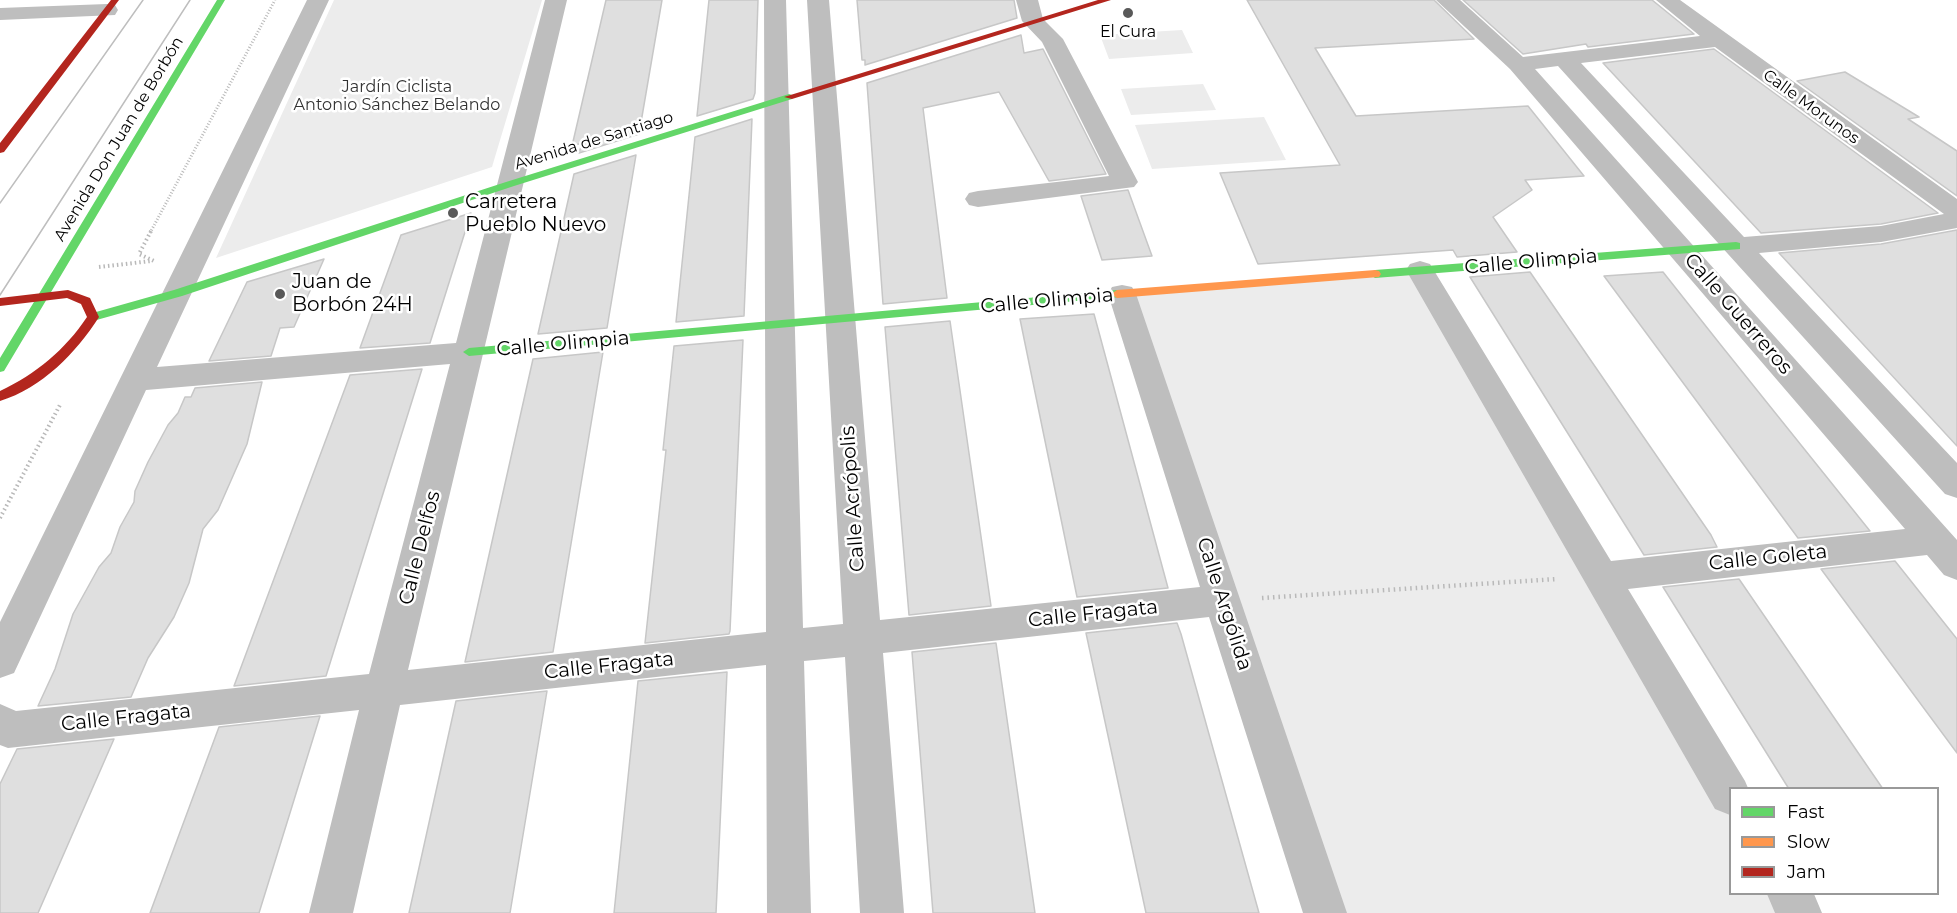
<!DOCTYPE html>
<html>
<head>
<meta charset="utf-8">
<style>
  body { margin:0 }
  #map { position:relative; width:1957px; height:913px; overflow:hidden; background:#fff; font-family:Montserrat,sans-serif }
  canvas { display:block }
  .legend { position:absolute; left:1729px; top:787px; width:210px; height:108px; box-sizing:border-box; background:#fff; border:2px solid #999; margin:0; padding:8px 10px; list-style:none; font-size:18px; color:#000 }
  .legend li { display:flex; align-items:center; gap:12px; height:30px }
  .legend b { width:30px; border:2px solid #999 }
</style>
</head>
<body>
<div id="map">
<canvas width="1957" height="913"></canvas>
<ul class="legend">
<li><b style="height:8px;background:#63d668"></b>Fast</li>
<li><b style="height:8px;background:#ff974d"></b>Slow</li>
<li><b style="height:8px;background:#b3261e"></b>Jam</li>
</ul>
</div>
<script>
const context = document.querySelector('canvas').getContext('2d');
context.lineJoin = 'round';
function paint(path, color) { context.fillStyle = color; context.fill(path, 'evenodd'); }
function strokePath(path, color, width, dash) { context.strokeStyle = color; context.lineWidth = width; context.lineCap = dash ? 'butt' : 'round'; context.setLineDash(dash || []); context.stroke(path); }
function write(font, color, halo, rows, align = 'center') {
  context.font = font + ' Montserrat,sans-serif'; context.lineWidth = 5; context.setLineDash([]); context.textBaseline = 'middle'; context.strokeStyle = halo; context.fillStyle = color; for (const [text, x, y, turn = 0] of rows) {
    context.save(); context.translate(x, y); context.rotate((+turn || 0) * Math.PI / 180); context.textAlign = isNaN(turn) ? turn : align; if (halo) context.strokeText(text, 0, 0); context.fillText(text, 0, 0); context.restore();
  }
}
paint(new Path2D(`
  M334 0H542L492 167 216 258Z
  M1182 30 1193 53 1109 59 1100 35Z
  M1203 84 1216 110 1131 115 1121 89Z
  M1264 117 1286 160 1152 169 1135 125Z
  M1420 270 1730 795V894H1789L1800 913H1325L1122 294Z`), '#ececec');
const building = new Path2D(`
  M606 0H662L639 134 579 153 582 143 572 146Z
  M709 0H758L755 93 753 99 697 116Z
  M857 0H1014L1017 18 865 65V60H862Z
  M1247 0H1434L1474 39 1315 48 1356 116 1528 106 1584 176 1525 180 1532 190 1493 217 1517 252 1457 257 1453 250 1258 264 1220 173 1340 165Z
  M1463 0H1652L1694 34 1588 47 1586 44 1523 54Z
  M1021 35 1024 53 1043 49 1106 174 1049 181 999 92 923 108 947 298 883 304 867 83Z
  M1714 49 1938 213 1881 224 1761 233 1603 63Z
  M1845 72 1919 117 1908 119 1957 151V196L1797 81Z
  M752 119 744 316 676 322 695 137Z
  M636 155 607 328 538 334 574 174Z
  M1128 190 1152 256 1102 260 1081 196Z
  M471 213 430 343 360 348 401 235Z
  M1957 230V446L1779 253 1881 244Z
  M324 259 294 327 280 328 271 356 209 361 247 282Z
  M1530 272 1711 535 1717 547 1644 555 1470 277Z
  M1663 272 1720 344 1870 531 1798 538 1604 276Z
  M1094 314 1168 588 1077 597 1020 319Z
  M950 321 991 606 909 615 885 327Z
  M743 340 730 631 729 634 645 643 666 450H663L674 346Z
  M603 352 553 652 465 662 533 359Z
  M422 369 326 676 234 686 350 375Z
  M262 382 247 444 218 510 203 529 189 583 174 617 148 658 131 697 38 706 55 669 73 614 99 567 111 553 120 527 134 502 135 491 148 462 168 425 178 413 185 397H191L195 388Z
  M1895 561 1957 639V753L1821 569Z
  M1739 579 1883 789H1789L1663 587Z
  M1177 623 1181 634 1259 913H1146L1086 633Z
  M996 643 1035 913H933L912 652Z
  M727 672 716 913H614L638 681Z
  M547 691 510 913H409L456 701Z
  M320 716 259 913H150L219 727Z
  M114 739 38 913H0V784L17 749Z`);
paint(building, '#dfdfdf');
strokePath(building, '#c7c7c7', 1.5);
strokePath(new Path2D(`
  M150 233 275 0`), '#b9b9b9', 3, [1, 2]);
strokePath(new Path2D(`
  M151 231 139 254 154 261
  M99 267 151 261
  M0 518 61 403`), '#b9b9b9', 4, [1.5, 3]);
strokePath(new Path2D(`
  M1262 598 1557 579`), '#b9b9b9', 4.5, [1.5, 4]);
paint(new Path2D(`
  M307 0H329L157 367 456 343 545 0H567L408 670 766 632 764 0H786L803 628 843 624 807 0H829L880 620 1200 587 1108 294 1112 287 1122 285 1132 287 1136 294 1347 913H1303L1209 617 883 653 904 913H860L845 657 804 661 811 913H767L766 665 400 705 353 913H309L359 710 8 748 0 745V704L16 711 369 674 450 364 146 390 14 673 0 678V622Z
  M1016 0H1038L1043 19 1063 39 1138 182 1134 187 978 207 969 205 965 199 969 193 978 191 1109 176 1042 42 1022 21Z
  M1436 0H1460L1523 57 1700 36 1656 0H1680L1957 199V228L1881 242 1759 253 1957 463V498L1945 494 1558 66 1535 69 1957 540V580L1944 575 1927 555 1628 589 1745 781 1748 788H1730V815L1715 809 1406 270 1410 264 1420 261 1430 264 1611 561 1905 529 1510 69ZM1715 47 1944 214 1881 226 1744 237 1581 63Z
  M107 4 115 5 118 10 115 15 0 20V8Z
  M1767 894H1814L1822 913H1775Z`), '#bebebe');
paint(new Path2D(`
  M217 0H225L4 371 0 372V358Z
  M789 94 792 95V99L514 186 182 296 93 321 87 317 89 314 174 290 506 182Z
  M1736 242 1740 243V249L1375 278 1369 274 1375 270Z
  M1117 290 1123 294 1121 297 469 356 463 352 469 348Z`), '#63d668');
paint(new Path2D(`
  M1375 270 1379 271 1381 274 1379 277 1117 298 1111 294 1117 290Z`), '#ff974d');
paint(new Path2D(`
  M111 0H119L4 152 0 153V143Z
  M1098 0H1111L792 99 784 97Z
  M68 290 90 298 99 317C76 353 42 388 0 401V391C36 374 65 350 87 317L81 304 67 298 0 306V298Z`), '#b3261e');
strokePath(new Path2D(`
  M0 203 143 0
  M0 295 190 0`), '#bebebe', 1.5);
for (const [x, y, r, color] of [
  [1128,13,6,"#595959"],
  [453,213,6,"#595959"],
  [280,294,6,"#595959"]
]) { const dot = new Path2D(); dot.arc(x, y, r, 0, 2 * Math.PI); context.fillStyle = color; context.fill(dot); strokePath(dot, '#fff', 2); }
write('16px', '#000', '#fff', [
  ["El Cura",1128,32]
]);
write('16px', '#333', '#fff', [
  ["Jardín Ciclista",397,87],
  ["Antonio Sánchez Belando",397,105]
]);
write('16px', '#000', '#fff', [
  ["Calle Morunos",1811,107,36],
  ["Avenida Don Juan de Borbón",119,139,-59],
  ["Avenida de Santiago",594,141,-17]
]);
write('20px', '#000', '#fff', [
  ["Carretera",465,202],
  ["Pueblo Nuevo",465,225],
  ["Juan de",292,282],
  ["Borbón 24H",292,305]
], 'left');
write('20px', '#000', '#fff', [
  ["Calle Olimpia",1531,262,-5],
  ["Calle Olimpia",1047,301,-5],
  ["Calle Guerreros",1738,314,49],
  ["Calle Olimpia",563,344,-5],
  ["Calle Acrópolis",853,499,-94],
  ["Calle Delfos",420,548,-76],
  ["Calle Goleta",1768,558,-6],
  ["Calle Argólida",1224,604,72],
  ["Calle Fragata",1093,614,-6],
  ["Calle Fragata",609,666,-6],
  ["Calle Fragata",126,718,-6]
]);
</script>
</body>
</html>
